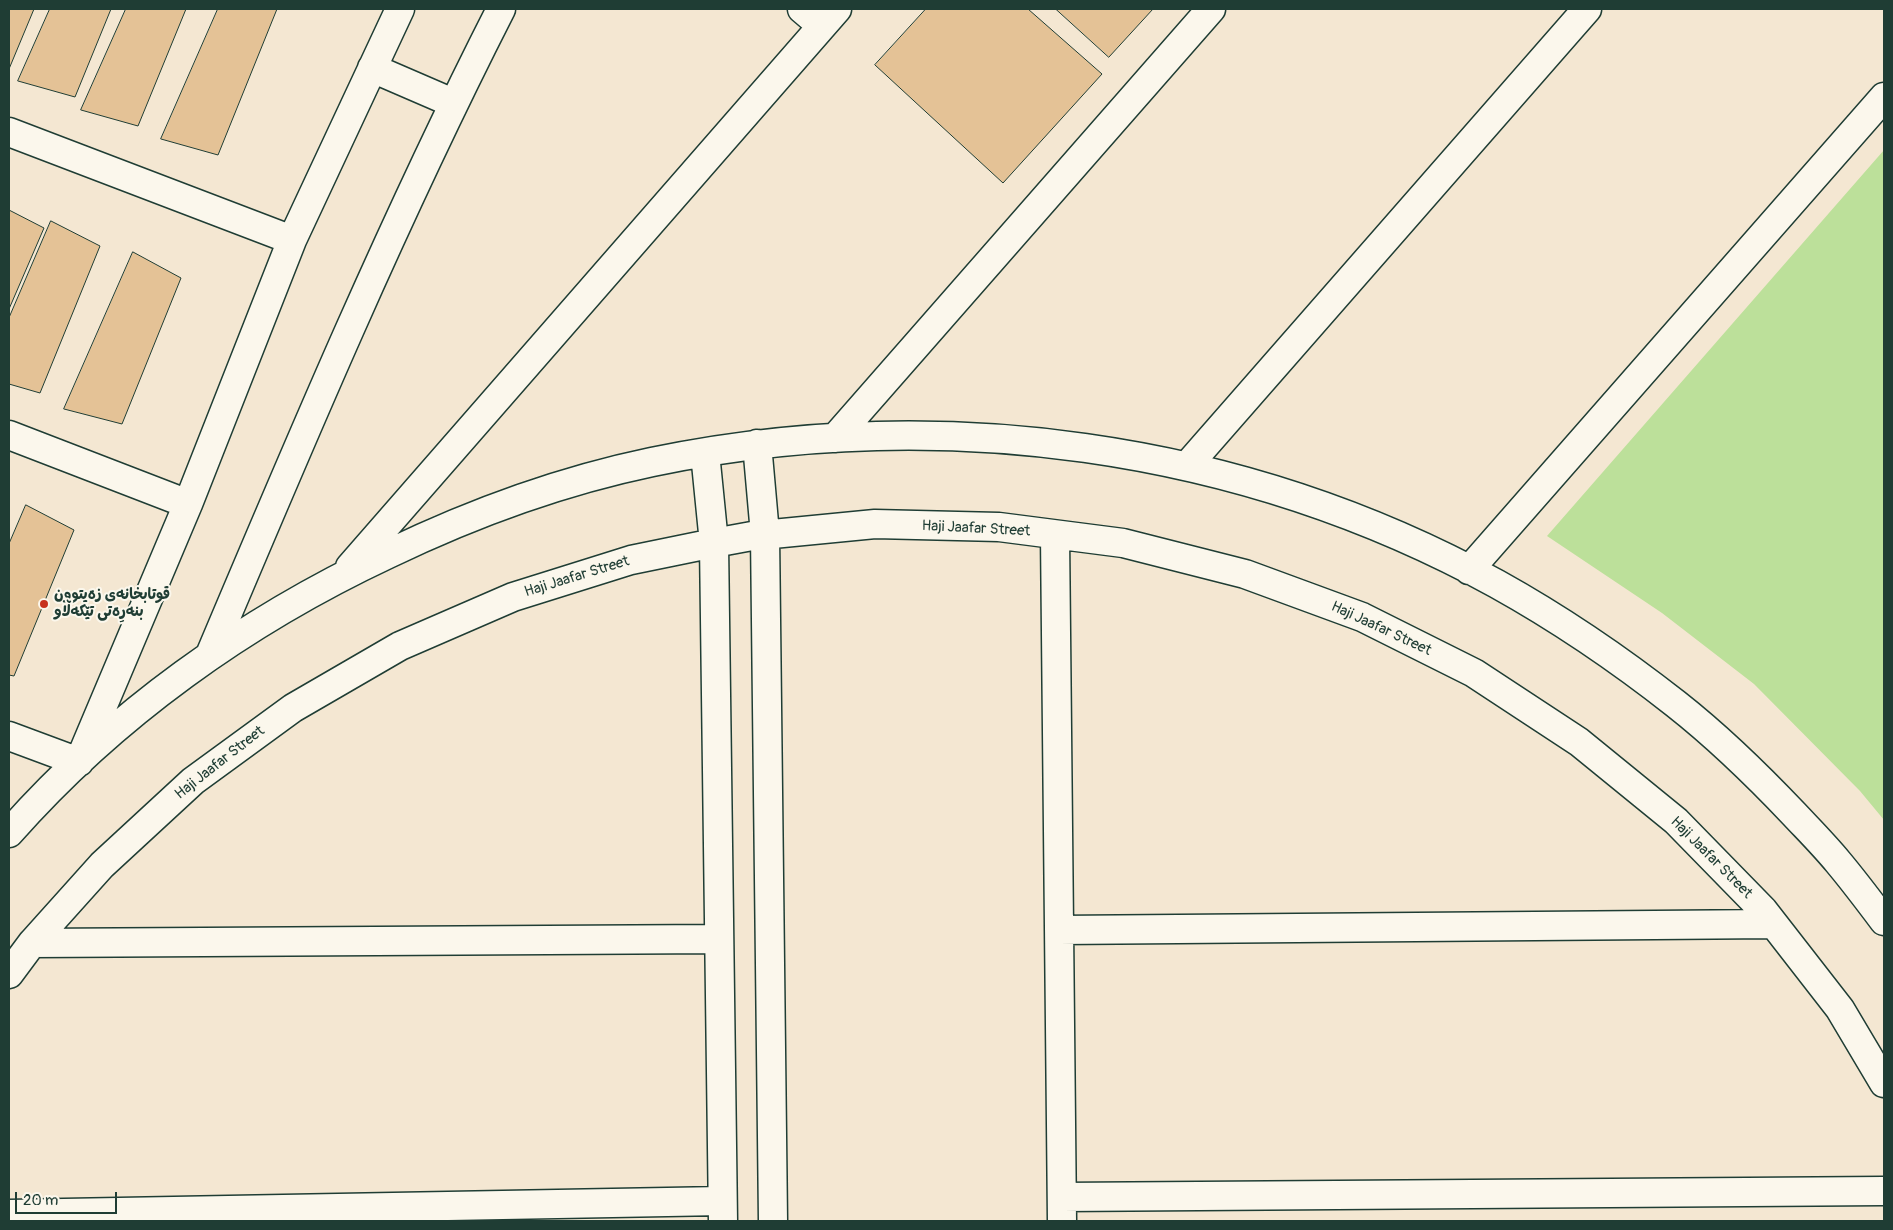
<!DOCTYPE html>
<html>
<head>
<meta charset="utf-8">
<style>
  body { margin:0 }
  #map { position:relative; width:1893px; height:1230px; overflow:hidden; background:#f4e7d2; font-family:Pangolin,sans-serif }
  canvas { display:block }
  .frame { position:absolute; inset:0; border:10px solid #1f3d34; pointer-events:none }
  .scale { position:absolute; left:15px; top:1192px; width:102px; height:22px; box-sizing:border-box; border:2px solid #1f3d34; border-top:0; padding-left:6px; font-size:15px; line-height:18px; white-space:nowrap; color:#1f3d34; -webkit-text-stroke:4px #fbf7ec; paint-order:stroke }
</style>
</head>
<body>
<div id="map">
<canvas width="1893" height="1230"></canvas>
<div class="frame"></div>
<div class="scale">20 m</div>
</div>
<script>
const context = document.querySelector('canvas').getContext('2d');
context.lineJoin = 'round';
function paint(path, color) { context.fillStyle = color; context.fill(path, 'evenodd'); }
function strokePath(path, color, width, dash) { context.strokeStyle = color; context.lineWidth = width; context.lineCap = dash ? 'butt' : 'round'; context.setLineDash(dash || []); context.stroke(path); }
function write(font, color, halo, rows, align = 'center') {
  context.font = font + ' Pangolin,"Playpen Sans Arabic",sans-serif'; context.lineWidth = 4; context.setLineDash([]); context.textBaseline = 'middle'; context.strokeStyle = halo; context.fillStyle = color; for (const [text, x, y, turn = 0] of rows) {
    context.save(); context.translate(x, y); context.rotate((+turn || 0) * Math.PI / 180); context.textAlign = isNaN(turn) ? turn : align; if (halo) context.strokeText(text, 0, 0); context.fillText(text, 0, 0); context.restore();
  }
}
paint(new Path2D(`
  M1884 150V820L1860 791 1754 684 1662 613 1547 536Z`), '#bce09a');
const building = new Path2D(`
  M9 9H34L9 69Z
  M50 9H111L75 97 18 81Z
  M126 9H186L138 126 81 110Z
  M218 9H277L218 155 161 139Z
  M926 9H1028L1102 74 1003 183 875 65Z
  M1056 9H1153L1109 57Z
  M9 210 44 228 9 309Z
  M51 221 100 246 40 393 9 384V318Z
  M133 252 181 278 122 424 64 409Z
  M26 505 74 530 14 676 9 675V544Z`);
paint(building, '#e4c296');
strokePath(building, '#1f3d34', 1);
const minor = new Path2D(`
  M802 9 822 26
  M372 68 453 103
  M9 132 292 240
  M9 435 188 504
  M835 438 1211 9
  M757 444 765 534 773 1221
  M705 453 714 543 723 1221
  M1187 466 1587 9
  M1055 535 1062 1221
  M350 567 837 9
  M1469 570 1884 97
  M210 655C302 437 394 219 501 9
  M9 736 79 762 188 504 292 240 400 9
  M9 833C113 715 245 621 388 554 471 514 561 481 652 462 938 403 1240 443 1497 584 1560 619 1620 660 1676 704 1718 737 1757 775 1794 814 1809 830 1824 845 1838 862 1854 881 1869 901 1884 921
  M1059 930 1773 924
  M32 943 719 939
  M9 974 32 943 102 865 193 781 293 708 400 646 513 597 631 560 714 543 752 536 875 524 999 527 1123 543 1245 574 1362 617 1474 673 1579 742 1676 821 1763 910 1840 1009 1884 1083
  M1062 1197 1884 1191
  M9 1214 722 1201`);
strokePath(minor, '#1f3d34', 31);
strokePath(minor, '#fbf7ec', 28);
for (const [x, y, r, color] of [
  [44,604,5,"#c8321e"]
]) { const dot = new Path2D(); dot.arc(x, y, r, 0, 2 * Math.PI); context.fillStyle = color; context.fill(dot); strokePath(dot, '#fbf7ec', 2); }
write('15px', '#1f3d34', '#fbf7ec', [
  ["Haji Jaafar Street",976,529,3],
  ["Haji Jaafar Street",577,577,-17],
  ["Haji Jaafar Street",1381,629,25],
  ["Haji Jaafar Street",220,763,-38],
  ["Haji Jaafar Street",1711,858,45]
]);
write('bold 15px', '#1f3d34', '#fbf7ec', [
  ["قوتابخانەی زەیتوون",54,595],
  ["بنەرِەتی تێکەڵاو",54,612]
], 'left');
</script>
</body>
</html>
